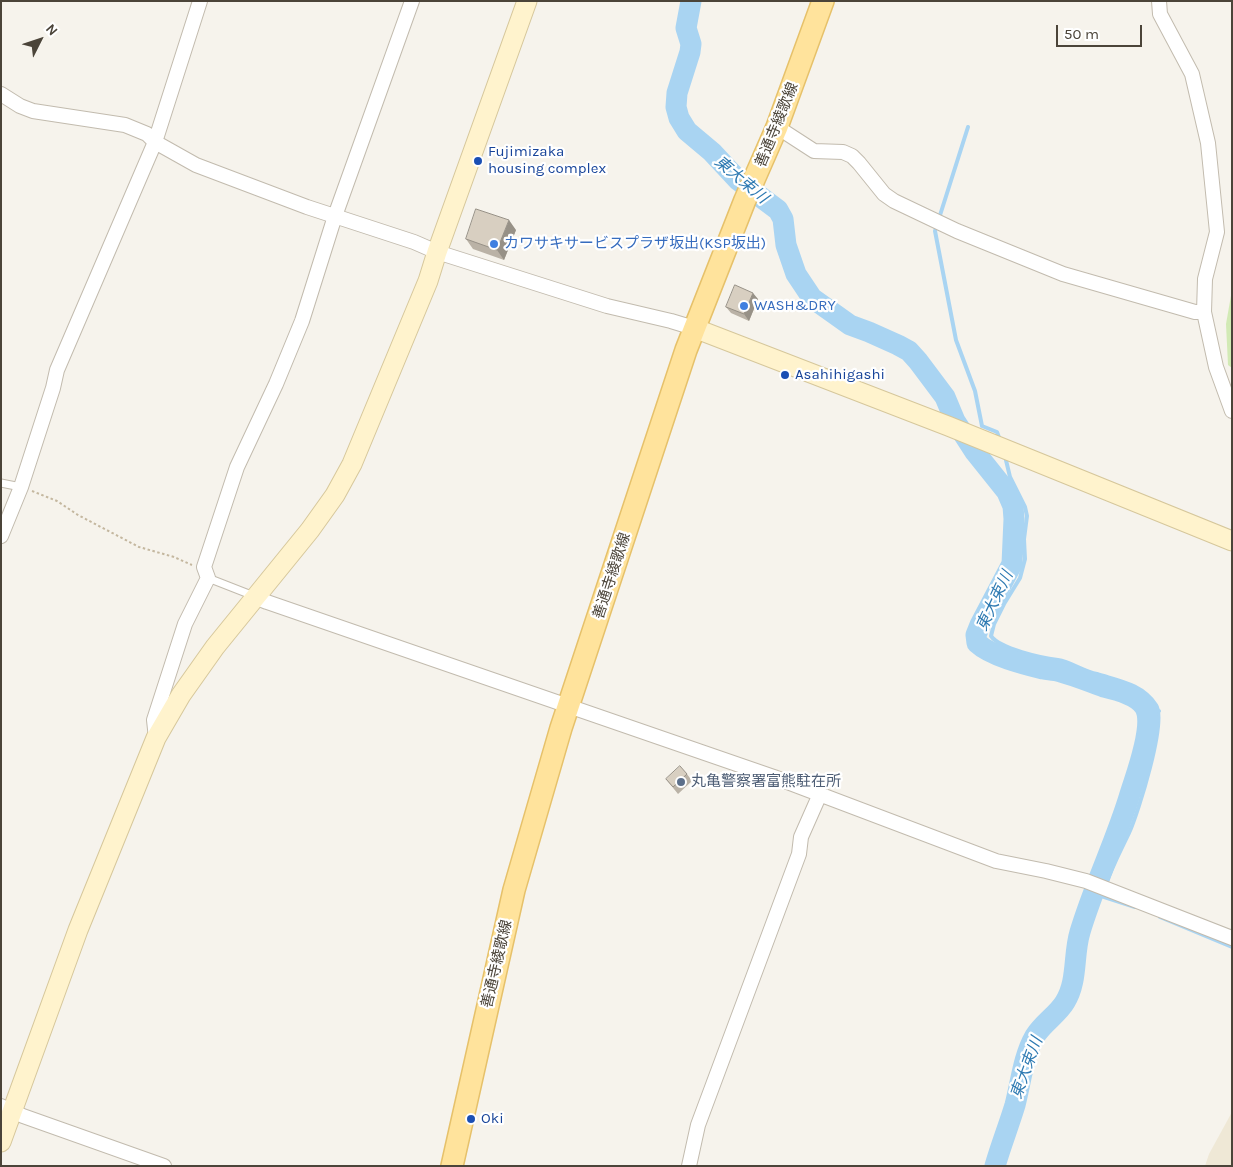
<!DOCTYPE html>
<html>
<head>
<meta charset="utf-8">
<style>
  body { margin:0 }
  #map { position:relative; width:1233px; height:1167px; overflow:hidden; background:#f6f3ec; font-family:Karla,sans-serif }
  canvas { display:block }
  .frame { position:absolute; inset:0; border:2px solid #4b4439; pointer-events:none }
  .north { position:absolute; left:15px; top:15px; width:50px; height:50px; -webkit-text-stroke:4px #fff; paint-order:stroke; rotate:49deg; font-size:14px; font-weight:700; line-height:20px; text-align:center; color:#4b4439 }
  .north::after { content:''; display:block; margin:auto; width:18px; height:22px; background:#4b4439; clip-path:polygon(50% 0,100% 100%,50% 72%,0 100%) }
  .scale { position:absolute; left:1056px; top:25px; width:86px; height:22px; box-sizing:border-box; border:2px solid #4b4439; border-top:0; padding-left:6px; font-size:15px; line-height:18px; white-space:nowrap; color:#4b4439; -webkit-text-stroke:4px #fff; paint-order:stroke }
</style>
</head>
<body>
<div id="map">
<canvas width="1233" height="1167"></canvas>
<div class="frame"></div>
<div class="north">N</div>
<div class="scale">50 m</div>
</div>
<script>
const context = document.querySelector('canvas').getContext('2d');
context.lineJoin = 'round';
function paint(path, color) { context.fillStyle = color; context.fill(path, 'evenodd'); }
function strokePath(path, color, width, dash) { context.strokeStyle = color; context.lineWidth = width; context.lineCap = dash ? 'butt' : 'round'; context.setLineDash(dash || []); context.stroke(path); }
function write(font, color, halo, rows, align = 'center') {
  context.font = font + ' Karla,"Noto Sans JP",sans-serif'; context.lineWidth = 4.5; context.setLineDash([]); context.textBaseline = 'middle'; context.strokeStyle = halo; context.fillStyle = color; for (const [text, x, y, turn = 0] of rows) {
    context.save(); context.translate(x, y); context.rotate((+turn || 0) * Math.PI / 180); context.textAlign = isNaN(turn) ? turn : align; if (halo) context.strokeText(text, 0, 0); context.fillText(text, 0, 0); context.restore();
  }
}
paint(new Path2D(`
  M1232 1112V1166H1205L1209 1154Z`), '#efe8d6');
paint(new Path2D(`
  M1232 290V368L1228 365 1226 324Z`), '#d2eab5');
strokePath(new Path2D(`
  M968 127 935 231 956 340 975 391 982 426 997 432 1000 440
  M1005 456 1010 477 1025 507 1027 516 1024 539 1025 559 1020 578 1004 604 994 624 991 636C1000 649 1042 658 1058 660 1071 662 1083 671 1097 674 1119 681 1142 684 1156 705 1167 721 1138 813 1129 833 1121 850 1112 866 1106 885
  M1148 714 1159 711
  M1092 893 1135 907
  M1160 917 1232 947`), '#a9d4f2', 4);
strokePath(new Path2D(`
  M691 1 686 28 691 44 690 52 677 93 676 107 679 118 687 131 712 152 738 180 778 210 783 219 786 245 796 274 812 298 850 325 869 332 898 345 909 351 918 361 945 397 955 421 975 452 1007 492 1013 506 1014 519 1012 564 980 625 976 635 977 643C991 656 1023 664 1043 669 1049 670 1055 670 1061 672 1076 676 1090 682 1104 687 1117 690 1136 695 1144 706 1156 724 1136 774 1130 794 1116 841 1094 885 1080 932 1073 955 1078 981 1065 1002 1058 1014 1043 1023 1035 1036 1023 1057 1021 1082 1015 1105 1009 1125 1001 1145 995 1166`), '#a9d4f2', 21);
const lane = new Path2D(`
  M1 483 21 487
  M208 578 254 596`);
const street = new Path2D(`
  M1159 1 1160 14 1192 74 1208 143 1217 232 1205 279 1204 312 1216 367 1232 411
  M1 94 20 106 33 111 125 125 147 134 155 142 196 165 307 207 414 242 437 252 607 306 671 321 694 328
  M777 127 814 151 843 152 852 156 859 163 884 194 894 201 957 231 1063 274 1195 312H1204
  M1 536 21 487 53 388 57 370 155 142 200 1
  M255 597 267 602 774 777 996 861 1046 871 1086 881 1232 938
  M156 738 154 720 185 624 208 578 204 567 237 467 276 384 302 321 335 216 412 1
  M1 1106 23 1116 164 1166
  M689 1166 698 1125 799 854 801 837 820 794`);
const secondary = new Path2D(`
  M694 328 948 426 1232 541
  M1 1142 78 930 156 738 181 695 215 647 310 530 335 495 352 464 428 281 437 252 527 1`);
const primary = new Path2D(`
  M452 1166 514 890 561 728 686 350 745 200 777 127 823 1`);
strokePath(lane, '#c2bbae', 9);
strokePath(street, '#c2bbae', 16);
strokePath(secondary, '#d6c79b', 21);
strokePath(primary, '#e6c16a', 24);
strokePath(new Path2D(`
  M32 491 57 501 78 515 139 547 174 557 192 565`), '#c4b79f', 2, [2.5, 2.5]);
strokePath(lane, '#fff', 7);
strokePath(street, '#fff', 14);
strokePath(secondary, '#fff3cd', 19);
strokePath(primary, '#ffe39c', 21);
paint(new Path2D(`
  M516 230 504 260 473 249 466 239Z
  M758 299 749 321 731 313 726 307Z
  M687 774 692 781 678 794 666 779Z`), '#bab2a6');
paint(new Path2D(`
  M509 220 516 230 504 260 497 250Z
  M753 293 758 299 749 321 744 314Z`), '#979187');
const building = new Path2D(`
  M476 209 509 220 497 250 466 239Z
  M735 285 753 293 744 314 726 307Z
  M680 766 687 774 673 787 666 779Z`);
paint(building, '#d8cfc1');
strokePath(building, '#979187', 1);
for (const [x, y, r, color] of [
  [478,161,5,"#1a4fb4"],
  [494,244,5,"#3f7fe0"],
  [744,306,5,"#3f7fe0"],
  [785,375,5,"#1a4fb4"],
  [681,782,5,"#5c6f8a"],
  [471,1119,5,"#1a4fb4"]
]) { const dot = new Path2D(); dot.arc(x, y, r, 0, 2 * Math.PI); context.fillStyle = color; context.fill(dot); strokePath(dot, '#fff', 2); }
write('15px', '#4b4439', '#fff', [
  ["善通寺綾歌線",777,125,-68],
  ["善通寺綾歌線",612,576,-72],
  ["善通寺綾歌線",497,964,-77]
]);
write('15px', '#164399', '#fff', [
  ["Fujimizaka",488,152],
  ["housing complex",488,169],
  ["Asahihigashi",795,375],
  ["Oki",481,1119]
], 'left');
write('15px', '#366cbe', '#fff', [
  ["カワサキサービスプラザ坂出(KSP坂出)",504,244],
  ["WASH&DRY",754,306]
], 'left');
write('15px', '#4e5e75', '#fff', [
  ["丸亀警察署富熊駐在所",691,782]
], 'left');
write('italic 16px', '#2e7ab2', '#fff', [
  ["東大束川",741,180,40],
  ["東大束川",995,601,-65],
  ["東大束川",1027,1068,-70]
]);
</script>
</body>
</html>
